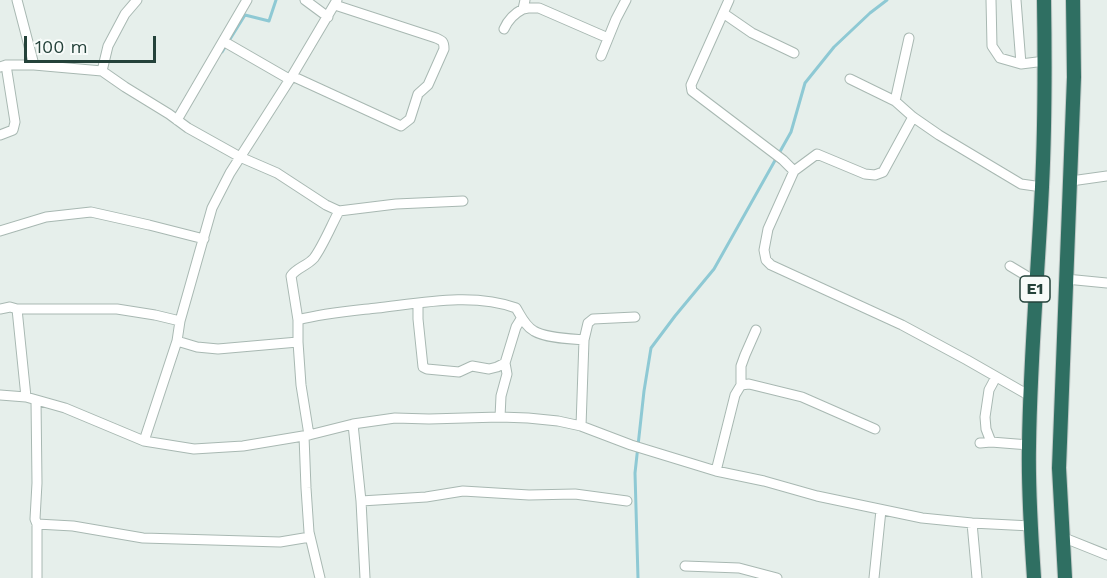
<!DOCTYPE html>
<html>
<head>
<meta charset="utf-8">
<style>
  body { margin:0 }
  #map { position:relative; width:1107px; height:578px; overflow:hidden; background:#e6efeb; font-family:"Work Sans",sans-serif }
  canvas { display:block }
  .scale { position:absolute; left:24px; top:36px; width:132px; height:27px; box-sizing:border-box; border:3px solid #24423a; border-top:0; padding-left:8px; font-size:18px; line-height:21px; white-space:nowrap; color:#24423a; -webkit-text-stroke:4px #f7fbf9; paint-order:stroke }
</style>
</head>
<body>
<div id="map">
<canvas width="1107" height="578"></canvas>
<div class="scale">100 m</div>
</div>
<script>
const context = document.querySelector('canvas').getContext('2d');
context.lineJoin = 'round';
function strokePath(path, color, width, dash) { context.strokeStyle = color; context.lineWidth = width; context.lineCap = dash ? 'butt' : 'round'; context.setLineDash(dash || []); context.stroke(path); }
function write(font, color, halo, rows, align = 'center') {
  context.font = font + ' "Work Sans",sans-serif'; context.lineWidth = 5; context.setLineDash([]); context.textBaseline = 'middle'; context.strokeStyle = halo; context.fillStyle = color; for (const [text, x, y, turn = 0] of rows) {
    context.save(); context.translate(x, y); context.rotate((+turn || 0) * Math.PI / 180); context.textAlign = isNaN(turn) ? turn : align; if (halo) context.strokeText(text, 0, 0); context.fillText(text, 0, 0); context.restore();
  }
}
strokePath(new Path2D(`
  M222 52 245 15 269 21 276 0
  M638 578 635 473 644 391 651 348 675 316 714 269 791 132 805 83 834 47 870 13 887 0`), '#8ec9d4', 3);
const minor = new Path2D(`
  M17 0 34 65
  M305 0 328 17
  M525 0 523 9 528 8H539L608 38
  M729 0 691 85 692 91 783 160 794 171
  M991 0 992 46 1000 58 1021 64 1045 61
  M1016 0 1021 64
  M723 13 752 33 794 53
  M504 29C508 20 513 14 523 9
  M223 41 289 79
  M601 56 616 19 626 0
  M0 67 6 65H34L102 71 125 87 169 114 188 128 240 157 277 173 326 205 339 211 396 204 463 201
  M102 71 108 46 125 14 137 0
  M292 76 401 126 410 119 418 94 428 85 444 49C444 42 443 41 436 38L335 5
  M850 79 895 101 913 117 939 135 1021 184 1042 187
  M895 101 909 38
  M913 117 883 172 875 175 865 174 817 154 794 171 768 229 764 250 766 260 771 265 902 325 967 360 1030 396
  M177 120 247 0
  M0 135 13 130 15 122 6 65
  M1071 181 1107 176
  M0 231 46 217 91 212 149 225 204 239
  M1010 266 1035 281
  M1066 279 1107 283
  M418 303V319L423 367 427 369 459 372 472 366 489 369 497 367 505 363
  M0 309 10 307 17 309H117L155 315 180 321
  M17 309 26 397
  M298 320C324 313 350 311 377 308 420 303 474 292 516 308 521 316 525 326 534 331 545 338 572 339 584 340
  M177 341 197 347 218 349 298 342
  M741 385 749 384 802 397 875 429
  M0 395 26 397 65 408 144 441 194 449 243 446 309 435 353 424 395 418 429 419 500 417 528 418 558 421 581 426 631 445 716 471 764 481 817 496 922 518 972 523 1031 526
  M36 400 37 483 35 519 37 524V578
  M500 417 501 396 507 374 505 363 516 327 521 319
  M353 424 361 501 365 578
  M581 426 584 340 588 323 593 319 635 317
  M309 435 301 385 298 342V320L291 276C296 268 307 266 314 258 323 246 332 224 339 211
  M304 436 306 488 309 532 320 578
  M144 441 177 341 180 321 212 208 230 173 292 76 337 0
  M991 442 986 429 985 417 989 390 996 377
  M980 443 991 442 1029 445
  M716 471 735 395 741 385V366L745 355 756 330
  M361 501 426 497 463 491 529 495 575 494 627 501
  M972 523 977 578
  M37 524 73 526 143 538 280 542 310 537
  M1062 537 1107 555
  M685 566 739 568 777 578
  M874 578 881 510`);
const highway = new Path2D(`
  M1034 578C1031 534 1028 490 1029 446 1030 359 1038 273 1042 187 1045 125 1045 62 1044 0
  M1065 578 1059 468 1074 77 1073 0`);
strokePath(minor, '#a8b8b2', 11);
strokePath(highway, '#c2cac8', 16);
strokePath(minor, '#fff', 9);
strokePath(highway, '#2f6f62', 14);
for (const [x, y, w] of [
  [1035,289,30]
]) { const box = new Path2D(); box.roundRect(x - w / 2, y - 13, w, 26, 4.5); context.fillStyle = '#f7fbf9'; context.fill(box); strokePath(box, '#24423a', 1.5); }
write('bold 16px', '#24423a', null, [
  ["E1",1035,289]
]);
</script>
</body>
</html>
